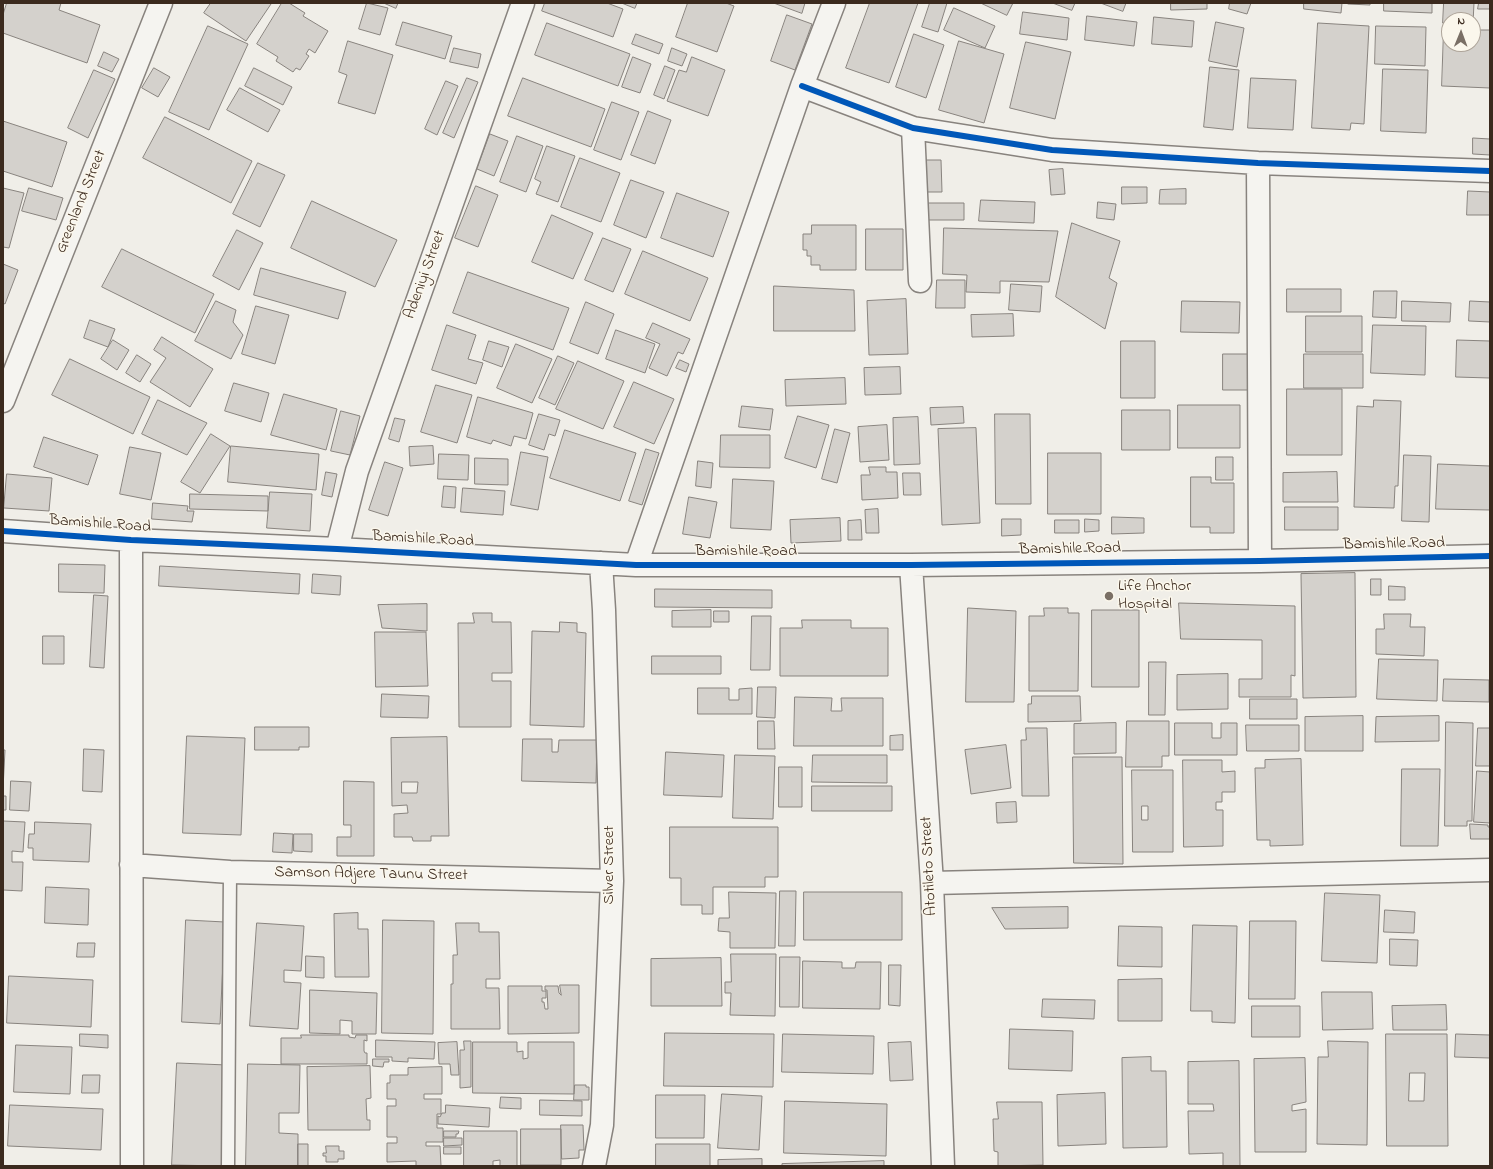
<!DOCTYPE html>
<html>
<head>
<meta charset="utf-8">
<style>
  body { margin:0 }
  #map { position:relative; width:1493px; height:1169px; overflow:hidden; background:#f0eee8; font-family:"Indie Flower",sans-serif }
  canvas { display:block }
  .frame { position:absolute; inset:0; border:4px solid #3b2a1e; pointer-events:none }
  .north { position:absolute; left:1441px; top:12px; width:40px; height:40px; box-sizing:border-box; background:#fbf7ec; border:1px solid #aea59a; border-radius:50%; rotate:1deg; font-size:11px; font-weight:700; line-height:16px; text-align:center; color:#3b2a1e }
  .north::after { content:''; display:block; margin:auto; width:14px; height:18px; background:#7a6f65; clip-path:polygon(50% 0,100% 100%,50% 72%,0 100%) }
</style>
</head>
<body>
<div id="map">
<canvas width="1493" height="1169"></canvas>
<div class="frame"></div>
<div class="north">N</div>
</div>
<script>
const context = document.querySelector('canvas').getContext('2d');
context.lineJoin = 'round';
function paint(path, color) { context.fillStyle = color; context.fill(path, 'evenodd'); }
function strokePath(path, color, width, dash) { context.strokeStyle = color; context.lineWidth = width; context.lineCap = dash ? 'butt' : 'round'; context.setLineDash(dash || []); context.stroke(path); }
function write(font, color, halo, rows, align = 'center') {
  context.font = font + ' "Indie Flower",sans-serif'; context.lineWidth = 3; context.setLineDash([]); context.textBaseline = 'middle'; context.strokeStyle = halo; context.fillStyle = color; for (const [text, x, y, turn = 0] of rows) {
    context.save(); context.translate(x, y); context.rotate((+turn || 0) * Math.PI / 180); context.textAlign = isNaN(turn) ? turn : align; if (halo) context.strokeText(text, 0, 0); context.fillText(text, 0, 0); context.restore();
  }
}
const building = new Path2D(`
  M7 3H61L59 10 100 25 87 63 3 33V15Z
  M211 3H269L271 4 246 41 204 13Z
  M282 3H289L305 13 303 16 328 31 315 53 309 49 306 54 309 56 300 70 296 68 293 72 276 61 278 57 257 44Z
  M367 3 388 8 380 35 359 29Z
  M384 3H398L396 8Z
  M545 3H607L623 9 613 37 542 11Z
  M622 3H637L635 8Z
  M688 3H726L734 6 717 52 676 37Z
  M774 3H805L802 13Z
  M870 3H918L889 83 846 68Z
  M930 3H947L938 32 922 27Z
  M981 3H1013L1007 15Z
  M1053 3H1075L1072 10Z
  M1101 3H1126L1123 11Z
  M1171 3H1207V9L1171 10Z
  M1230 3H1251L1247 14 1229 9Z
  M1304 3H1342L1341 13 1304 9Z
  M1348 3H1370V5L1348 4Z
  M1384 3H1432V13L1384 11Z
  M1444 3H1474L1473 23V20H1449V23H1443Z
  M1479 3H1490V9H1478Z
  M954 8 995 26 985 48 944 30Z
  M1023 12 1069 18 1067 40 1020 34Z
  M787 15 812 24 795 70 771 61Z
  M1087 16 1137 22 1134 46 1085 40Z
  M1154 17 1194 21 1192 47 1152 44Z
  M403 22 452 36 445 59 396 45Z
  M1216 22 1244 28 1237 67 1209 61Z
  M547 23 630 54 618 86 535 55Z
  M1318 23 1369 26 1364 124 1351 123 1350 130 1312 128Z
  M208 26 248 44 209 130 169 112Z
  M1376 26 1426 27 1425 66 1375 64Z
  M1444 29H1449V44H1473V30H1490V88L1442 86Z
  M636 34 663 44 659 54 632 44Z
  M914 34 944 45 926 98 896 87Z
  M348 41 393 55 375 114 338 103 347 75 339 72Z
  M959 41 1004 54 984 123 939 110Z
  M1026 42 1071 52 1055 119 1010 108Z
  M454 48 481 54 478 68 450 62Z
  M672 48 687 54 682 66 668 61Z
  M104 52 119 59 112 72 98 66Z
  M633 57 651 64 640 93 622 87Z
  M692 57 725 70 708 116 667 101 679 70 686 72Z
  M665 66 675 70 664 99 654 95Z
  M1210 67 1239 70 1233 130 1204 127Z
  M154 68 170 77 158 97 142 88Z
  M254 68 292 87 283 105 245 86Z
  M1383 69 1428 70 1426 133 1381 131Z
  M94 70 115 79 88 138 68 128Z
  M467 78 478 82 454 138 443 133Z
  M523 78 605 109 591 147 508 116Z
  M1251 78 1296 80 1293 130 1248 128Z
  M446 81 458 86 437 135 425 129Z
  M240 88 280 110 268 132 227 110Z
  M612 102 639 112 621 160 594 150Z
  M648 111 671 120 655 164 631 155Z
  M165 117 252 161 231 203 143 158Z
  M3 121 67 142 52 187 3 171Z
  M490 134 508 141 494 176 477 169Z
  M517 136 543 146 526 192 500 182Z
  M1473 138 1490 139V155L1473 154Z
  M547 146 575 156 558 202 536 194 541 182 535 179Z
  M580 158 620 173 601 222 561 207Z
  M923 160H941L942 192H923Z
  M258 163 285 175 260 227 233 214Z
  M1063 169 1065 194 1051 195 1049 170Z
  M631 180 664 192 646 238 614 225Z
  M476 186 498 195 478 247 455 238Z
  M1122 187H1147V203L1122 204Z
  M3 188 24 193 9 248 3 247Z
  M29 188 63 198 56 220 22 211Z
  M1186 189V204H1159L1160 190Z
  M1468 191 1490 192V215H1467Z
  M677 193 729 212 713 257 661 238Z
  M981 200 1035 202 1034 223 979 221Z
  M312 201 397 240 375 287 291 248Z
  M1098 202 1116 204 1114 220 1097 218Z
  M926 203H964V220H926Z
  M552 215 593 233 573 279 532 262Z
  M1072 223 1120 241 1109 278 1117 283 1105 329 1056 297Z
  M812 225H856V270H820V265H811V256H807V250H803V234H811Z
  M944 228 1058 231 1049 282 1000 281V293L966 292 967 275 943 274Z
  M866 229H903V270H866Z
  M237 230 263 243 239 290 213 276Z
  M603 238 631 249 613 292 585 280Z
  M122 249 214 294 195 333 102 287Z
  M643 251 708 278 690 321 625 294Z
  M3 264 18 270 5 304 3 303Z
  M261 268 346 292 338 319 254 295Z
  M468 272 569 308 553 350 453 313Z
  M937 280H965V308H936Z
  M1011 284 1042 286 1040 312 1009 310Z
  M774 286 854 290 855 331H774Z
  M1287 289H1341V312H1287Z
  M1374 291H1397L1396 318 1373 317Z
  M906 299 908 354 869 355 867 301Z
  M216 301 236 310 233 322 243 335 231 359 195 341Z
  M1182 301 1240 302 1239 333 1181 332Z
  M1402 301 1451 303 1450 322 1402 321Z
  M1470 301 1490 302V322L1469 321Z
  M586 302 614 314 598 354 570 343Z
  M256 306 289 315 275 364 242 354Z
  M1013 314 1014 336 972 337 971 315Z
  M1306 316H1362V352H1306Z
  M90 320 115 329 108 347 84 338Z
  M653 323 690 339 683 354 678 352 667 376 649 368 660 344 646 338Z
  M447 325 476 335 468 359 483 363 476 384 432 370Z
  M1373 325 1426 326 1425 375 1371 373Z
  M616 330 655 344 645 373 606 359Z
  M162 337 213 369 190 407 150 382 166 358 154 350Z
  M113 340 129 350 117 370 101 359Z
  M1457 340 1490 341V378L1456 377Z
  M489 341 509 347 502 367 483 360Z
  M1121 341H1155V398H1121Z
  M516 344 552 359 532 403 497 388Z
  M1223 354H1248V390H1223Z
  M1304 354H1363V388H1304Z
  M137 355 151 364 140 382 126 373Z
  M558 356 574 363 555 405 539 398Z
  M70 359 150 397 133 434 52 395Z
  M680 360 689 364 686 372 676 368Z
  M578 361 624 381 603 429 556 409Z
  M900 367 901 394 865 395 864 368Z
  M845 378 846 404 786 406 785 380Z
  M634 382 674 399 654 444 614 427Z
  M234 383 269 393 261 422 225 411Z
  M436 385 472 395 457 443 421 432Z
  M1287 389H1342V455H1287Z
  M284 394 337 409 326 450 271 435Z
  M478 397 533 413 526 439 514 436 511 446 493 440 491 444 467 437Z
  M158 400 207 423 187 455 142 434Z
  M1374 400 1401 401 1398 486H1395L1394 508 1354 507 1357 406 1373 407Z
  M1178 405H1240V448H1178Z
  M742 406 773 409 770 430 739 427Z
  M963 407 964 423 931 425 930 408Z
  M1122 410H1170V450H1122Z
  M341 411 360 416 350 455 331 451Z
  M539 414 560 420 555 436 549 434 544 450 529 445Z
  M995 414H1030L1031 504H996Z
  M798 416 829 425 816 468 785 458Z
  M918 417 920 464 894 465 893 418Z
  M395 418 405 420 399 442 389 439Z
  M887 425 889 460 860 462 858 427Z
  M976 428 980 523 942 525 938 429Z
  M835 429 850 433 837 483 822 479Z
  M565 430 636 453 620 501 550 478Z
  M211 434 230 446 200 493 181 482Z
  M721 435H770V468L720 467Z
  M44 437 98 455 88 485 34 467Z
  M231 446 319 454 316 490 228 482Z
  M433 446 434 464 410 466 409 447Z
  M130 447 161 453 151 500 120 494Z
  M646 449 659 453 642 505 629 501Z
  M521 452 548 457 538 510 511 505Z
  M1048 453H1101V514H1048Z
  M439 454 469 455 468 480 438 479Z
  M1404 455 1431 456 1429 522 1402 521Z
  M1216 457H1233V480H1216Z
  M475 458 508 459V485L475 484Z
  M698 461 713 463 711 488 696 486Z
  M385 462 403 468 388 516 369 510Z
  M1438 464 1490 466V510L1436 509Z
  M869 467H886V472H897L898 498 862 500 861 475H870Z
  M326 472 337 474 332 497 322 495Z
  M1337 472 1338 502H1283V473Z
  M903 473H920L921 495H904Z
  M7 474 52 478 49 511 4 508Z
  M1191 477H1211V483H1234V533H1210V527H1191Z
  M733 479 774 481 771 530 731 528Z
  M444 486 456 487 455 508 442 507Z
  M463 488 505 491 503 515 461 512Z
  M270 492 312 494 310 531 267 528Z
  M190 494 268 496V511L190 509Z
  M689 497 717 502 710 538 683 534Z
  M153 503 188 506 187 511H194L192 522 152 519Z
  M1285 507H1338V530H1285Z
  M878 509 879 533H866L865 510Z
  M1112 517 1144 518V533L1112 534Z
  M840 518 841 541 791 543 790 520Z
  M1002 519H1021V535L1002 536Z
  M1085 519 1099 520V531L1085 532Z
  M861 520 862 540H848V521Z
  M1055 520H1079V533H1055Z
  M59 564 105 565 104 593 59 592Z
  M160 566 300 574 299 594 159 586Z
  M1355 573 1356 697 1303 698 1301 574Z
  M313 574 341 576 340 595 312 593Z
  M1371 579H1381V595H1371Z
  M1389 586 1405 587V600H1389Z
  M655 589 772 590V608L655 607Z
  M94 595 108 596 104 668 90 667Z
  M1179 603 1295 606V676L1291 675V697H1239V679H1262V640L1181 639Z
  M427 604V631L382 628 378 605Z
  M968 608 1016 611 1014 702H966Z
  M1044 608H1068V613H1079L1078 691H1029V616H1044Z
  M711 610V627H672V611Z
  M1092 610H1139V687H1092Z
  M714 611H729V622H714Z
  M473 613H492V622H511L512 673H492V681H511V727H459L458 623H474Z
  M1384 614H1411L1410 627H1425L1424 656 1376 654V629H1384Z
  M752 616H771L770 670H751Z
  M802 620H851V628H888V676H780V628H802Z
  M560 622 577 623V632L586 633 584 727 530 725 532 631 559 632Z
  M375 632H426L428 686 376 687Z
  M43 636H64V664H43Z
  M652 656H721V674H652Z
  M1379 659 1438 660 1437 701 1377 699Z
  M1149 662H1166L1165 715H1149Z
  M1228 674V709L1177 710V675Z
  M1444 679 1489 680V702L1443 701Z
  M758 687H776L775 718 757 717Z
  M698 688H729V700H739V689L752 688V714H698Z
  M382 694 429 696 428 718 381 717Z
  M1032 696H1080L1081 721 1028 722V704H1031Z
  M795 697 832 698 831 711H842L841 698H883V746H794Z
  M1250 699H1297V719H1250Z
  M1363 716V751H1305V717Z
  M1439 716V741L1375 742 1376 717Z
  M758 721H774L775 749H758Z
  M1127 721H1169V756H1162V767H1126Z
  M1446 722 1473 723 1472 821H1467V826H1445Z
  M1116 723V753L1074 754V724Z
  M1175 723H1212V738H1221V723H1237V755H1175Z
  M1246 725H1299V751H1247Z
  M255 727H309V747H299V750H255Z
  M1026 728H1047L1049 796H1022L1021 740H1026Z
  M1478 728H1490V766H1476Z
  M903 735V750H890V736Z
  M187 736 245 738 241 835 183 833Z
  M447 737 449 836H431V841H413L412 837H394V814L408 813 407 805 392 806 391 738Z
  M523 739H552V752H558L559 740H597L596 783 522 781Z
  M1006 745 1011 788 971 794 965 750Z
  M84 749 104 750 102 792 83 791Z
  M3 750H5L3 789Z
  M666 752 724 755 722 797 664 795Z
  M735 755 775 756 773 819 733 818Z
  M813 755H887V783L812 782Z
  M1073 757H1122L1123 864 1074 863Z
  M1301 759 1303 845 1270 846V840H1257L1255 768H1265V760Z
  M1183 760H1222V772L1235 771V792H1222V802H1216V810H1223V846L1184 847Z
  M779 767H802V807H779Z
  M1402 769H1440L1438 846H1401Z
  M1132 770H1173V852H1133ZM1142 806H1148V820H1142Z
  M1477 771 1490 772V823L1474 822Z
  M11 781 31 782 29 811 10 810Z
  M344 781 374 782V856H337V837H351V825H344Z
  M402 782H418L417 793H402Z
  M812 786H892V811H812Z
  M3 796H6V810H3Z
  M1016 802 1017 822 997 823 996 803Z
  M3 821 25 822 23 852 12 851V862H23L22 891 3 890Z
  M35 822 91 824 89 862 33 860V848H28L29 834H34Z
  M1470 824 1488 825V827H1490V839H1471Z
  M670 827H778V877H765V887H713V914H702V905H681V878H670Z
  M274 833 293 834 292 853 273 852Z
  M294 834H312V852L294 851Z
  M46 887 89 889 88 925 45 923Z
  M780 891H796L795 946H779Z
  M729 892 776 893 775 948H730V932L718 931 719 918H729Z
  M804 892H902V940H804Z
  M1325 893 1380 895 1377 963 1322 961Z
  M1068 907V928L1005 929 992 908Z
  M1385 910 1415 912 1414 933 1384 932Z
  M358 913V929H368L369 977H335L334 914Z
  M186 920 225 922 220 1024 182 1022Z
  M383 920 434 921 433 1034 382 1033Z
  M1250 921H1296L1295 999H1249Z
  M257 923 304 926 301 971 284 970V982L301 983 298 1029 250 1026Z
  M456 923H479V932H499L500 979H486V988H499L500 1029H451V984H453V955H457Z
  M1193 925 1237 926 1235 1023 1212 1022V1011H1191Z
  M1119 926 1162 927V967L1118 966Z
  M1390 939 1418 940 1417 966 1390 965Z
  M78 943H95L94 957H77Z
  M731 954H776L775 1016 730 1015 731 993H725V982H731Z
  M306 956 324 957V978L306 977Z
  M780 957H800L799 1007H780Z
  M721 958 722 1006H651V959Z
  M803 961 842 962V968H855L856 962H881L880 1009 803 1008Z
  M889 965H901L900 1006 889 1005Z
  M9 976 93 980 91 1027 7 1023Z
  M1162 979V1021H1118V980Z
  M560 985H579V1033L508 1034V986H542V991H546V998H542V1002H544L545 1009H548L547 990H545V986H558L559 993 561 995Z
  M310 990 377 993 376 1034H352V1021L340 1020V1034L310 1033Z
  M1322 992H1372L1373 1029 1323 1030Z
  M1043 999 1095 1000 1094 1019 1042 1017Z
  M1446 1005 1447 1030H1393L1392 1006Z
  M1252 1006H1300V1037H1252Z
  M1010 1029 1073 1031 1072 1071 1009 1069Z
  M665 1033 774 1034 773 1087 664 1086Z
  M80 1034 108 1035V1048L80 1046Z
  M783 1034 874 1036 873 1074 782 1072Z
  M1386 1034H1447L1448 1146H1387ZM1410 1073H1425L1424 1101H1409Z
  M1456 1034 1490 1035V1058L1455 1057Z
  M301 1035H349V1037L355 1038 356 1035H367V1041L364 1040V1051L365 1053H367V1064H281V1038H301Z
  M376 1040 435 1042 434 1059 408 1058V1062L392 1061V1057H376Z
  M464 1041H471V1087L460 1088V1050H464Z
  M1328 1041 1368 1042 1367 1145 1317 1144 1318 1057H1328Z
  M457 1042 459 1075H451L450 1064H439L438 1043Z
  M473 1042H517V1052L523 1051V1059L528 1058V1042H574V1094L473 1093Z
  M911 1042 913 1080 890 1081 888 1043Z
  M16 1045 72 1047 70 1094 14 1092Z
  M1151 1057V1071H1166L1167 1147 1123 1148 1122 1058Z
  M1305 1058 1306 1102 1292 1105V1111L1306 1109V1152H1255L1254 1059Z
  M373 1059H389V1062H384L383 1067 373 1066Z
  M1239 1061 1240 1166H1223V1153L1189 1154 1188 1111H1214L1213 1104H1188V1062Z
  M177 1063 227 1065 223 1166 172 1165Z
  M248 1064 300 1065 299 1113H279V1133L298 1134V1166H246Z
  M370 1066 371 1098 366 1099 367 1120H370V1130H308L307 1067Z
  M442 1067V1094H424V1099H441V1114H437V1128H443V1142H426V1146H440L441 1166H416V1161L387 1162V1143H397V1137H387V1106H396V1099H387V1083H390V1075H408V1068Z
  M83 1075H100L99 1093H82Z
  M575 1085H586V1087H589V1100H574Z
  M1105 1093 1106 1144 1058 1146 1057 1095Z
  M722 1094 762 1096 759 1150 718 1148Z
  M656 1095H705L704 1138H656Z
  M501 1097 521 1098V1109L500 1108Z
  M540 1100 582 1101V1116L540 1115Z
  M785 1101 887 1104 886 1156 784 1153Z
  M997 1102H1042L1043 1165 998 1166V1152L994 1151 993 1119H998Z
  M10 1105 103 1109 101 1150 8 1146Z
  M446 1105 490 1108 489 1127 438 1124V1116L440 1117 442 1113H445Z
  M561 1125H583L584 1150H579V1158L562 1159Z
  M521 1129H561V1165H521Z
  M444 1131H459L458 1134H456V1137H444Z
  M464 1131H517V1166H500V1160L493 1161V1166H464Z
  M444 1138H462V1145L444 1146Z
  M298 1144H308V1166H298Z
  M656 1144H710V1166H656Z
  M326 1146H339V1151H344V1159H338V1162H326V1156H323V1153H326Z
  M444 1147H461V1154H444Z
  M762 1159V1166H718V1160Z
  M884 1161V1166H782V1164Z`);
paint(building, '#d4d1cc');
strokePath(building, '#88837e', 1);
const service = new Path2D(`
  M228 1166 230 872`);
const minor = new Path2D(`
  M802 86 913 128 1052 150 1258 163 1490 171
  M913 128 920 281
  M1258 163 1260 561
  M3 401 161 3
  M3 531 131 540 337 549 636 565H911L1260 561 1490 556
  M131 540 132 1166
  M337 549 357 471 523 3
  M636 565 802 86 834 3
  M911 565 932 883 943 1166
  M131 865 230 872 612 881
  M932 883 1490 870
  M594 1166 602 1125 612 881 604 610 601 563`);
strokePath(service, '#88837e', 15);
strokePath(minor, '#88837e', 25);
strokePath(service, '#f5f4f0', 12);
strokePath(minor, '#f5f4f0', 22);
strokePath(new Path2D(`
  M802 86 913 128 1052 150 1258 163 1490 171
  M3 531 131 540 337 549 636 565H911L1260 561 1490 556`), '#0057b8', 6);
for (const [x, y, r, color] of [
  [1109,596,5,"#7a6f65"]
]) { const dot = new Path2D(); dot.arc(x, y, r, 0, 2 * Math.PI); context.fillStyle = color; context.fill(dot); strokePath(dot, '#fbf7ec', 1.5); }
write('16px', '#3b2a1e', '#fbf7ec', [
  ["Greenland Street",82,202,-68],
  ["Adeniyi Street",426,275,-70],
  ["Bamishile Road",100,525,4],
  ["Bamishile Road",423,540,3],
  ["Bamishile Road",1394,545,-1],
  ["Bamishile Road",1070,550,-1],
  ["Bamishile Road",746,552],
  ["Silver Street",610,865,-90],
  ["Atotileto Street",930,866,-93],
  ["Samson Adjere Taunu Street",371,875,1]
]);
write('16px', '#3b2a1e', '#fbf7ec', [
  ["Life Anchor",1118,587],
  ["Hospital",1118,605]
], 'left');
</script>
</body>
</html>
